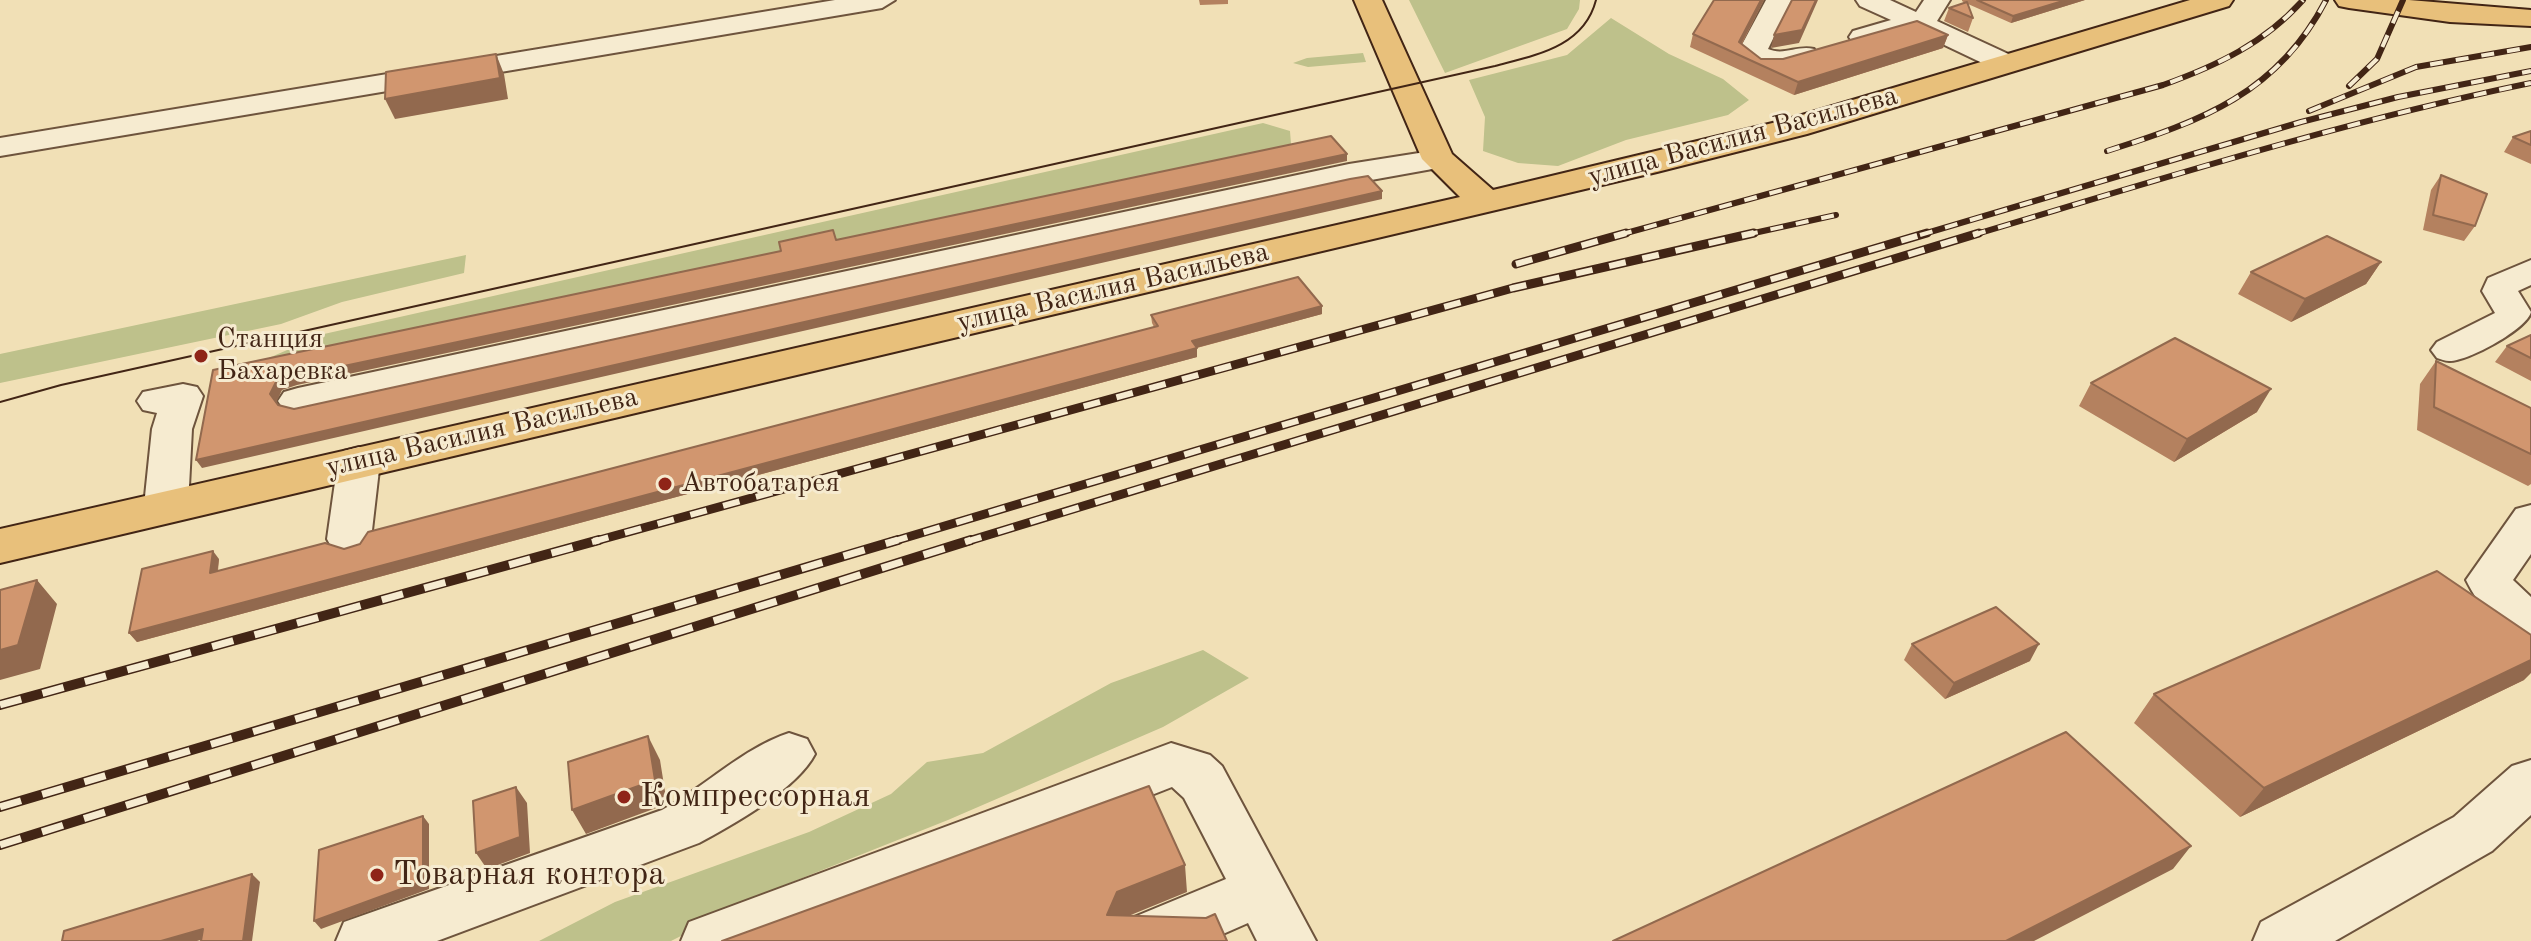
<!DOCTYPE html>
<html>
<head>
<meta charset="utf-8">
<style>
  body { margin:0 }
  canvas { display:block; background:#f1e0b6 }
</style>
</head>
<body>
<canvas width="2531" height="941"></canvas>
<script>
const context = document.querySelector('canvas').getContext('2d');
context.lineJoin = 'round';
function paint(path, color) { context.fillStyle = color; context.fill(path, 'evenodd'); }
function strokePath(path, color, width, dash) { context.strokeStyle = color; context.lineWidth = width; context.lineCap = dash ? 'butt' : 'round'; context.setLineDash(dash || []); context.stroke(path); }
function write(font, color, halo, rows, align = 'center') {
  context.font = font + ' "Old Standard TT",serif'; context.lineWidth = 6; context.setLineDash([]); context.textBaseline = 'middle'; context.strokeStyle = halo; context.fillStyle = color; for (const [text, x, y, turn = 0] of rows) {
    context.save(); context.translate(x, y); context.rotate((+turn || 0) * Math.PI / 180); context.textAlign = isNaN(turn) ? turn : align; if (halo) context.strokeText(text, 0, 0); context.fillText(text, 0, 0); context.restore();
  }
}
paint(new Path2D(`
  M1409 0H1580L1579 9 1567 29 1445 73Z
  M1611 18 1669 54 1723 79 1749 100 1728 115 1626 140 1558 166 1518 163 1483 151 1485 117 1469 80 1567 55Z
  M1363 53 1366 62 1308 67 1293 63 1307 58Z
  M1263 123 1290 131 1291 144 1298 151 248 367 324 334Z
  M466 255 464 273 342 302 281 324 0 383V354Z
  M1203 650 1249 678 1163 727 948 820 772 890 671 941H539L615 902 809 832 891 794 927 762 983 753 1111 683Z`), '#bec18b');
const minor = new Path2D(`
  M835 0H895L882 8 0 156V138Z
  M1766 0H1792L1768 49C1784 56 1797 45 1814 49L1818 55C1802 78 1753 74 1738 52Z
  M1856 0H1890L1916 12 1924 0H1950L1937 21 2017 58 2021 64 2017 70H1997L1913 30 1863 45 1853 43 1849 37 1853 31 1891 20 1860 6Z
  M1438 150 1449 152 1454 159 1449 166 1349 184 298 414 284 410 278 401 284 392 298 388 1349 164Z
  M2531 260V285L2518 291 2531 312C2527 329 2467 362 2449 361 2445 361 2441 359 2437 358L2431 350 2437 342 2495 313 2482 291 2488 278Z
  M183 384 197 387 203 396 192 429 188 506 181 517 166 521 151 517 144 506 152 429 157 413 143 410 137 401 143 392Z
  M359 447 374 451 380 461 371 539 365 550 349 555 333 550 327 539 338 461 344 451Z
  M2531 505V554L2513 580 2531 597V642C2502 633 2479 607 2466 580L2516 509Z
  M789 733 807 739 815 754C797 789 734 824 699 843L437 941H336L344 922 662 810C705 787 743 748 789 733Z
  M1171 743 1210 755 1222 766 1316 941H1257L1248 923 1207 941H1114L1122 922 1226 879 1184 798 1172 787 779 941H681L689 922Z
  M2531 760V815L2492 851 2335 941H2253L2261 922 2454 817 2512 766Z`);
const major = new Path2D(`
  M1354 0H1382L1452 154 1493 190 1785 120 2190 0H2233L2229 6 1807 134 1657 172 0 563V529L1460 197 1422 159Z
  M2335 0H2409L2531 10V26L2450 22 2349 8 2339 6Z`);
strokePath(minor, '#6e543d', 4);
strokePath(major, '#422515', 4);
paint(minor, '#f6ebd0');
paint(major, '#e8c07b');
strokePath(new Path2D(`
  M0 402 61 385 1495 66C1536 55 1584 47 1596 0`), '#422515', 2);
const railFar2 = new Path2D(`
  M2349 86 2377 59 2403 0
  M2309 111 2416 67 2531 47
  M2107 151C2202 121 2278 93 2326 0
  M1619 235 2163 85C2216 66 2265 43 2303 0
  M1745 235 1836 215
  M1920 235 2301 122 2398 97 2531 71
  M1973 235C2158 180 2341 122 2531 83`);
const railFar1 = new Path2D(`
  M1516 264 1626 233
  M592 542 1513 288 1754 233
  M891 542 1927 233
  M965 542 1979 233`);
const rail = new Path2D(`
  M0 705 599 540
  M0 807 898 540
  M0 845 971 540`);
strokePath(railFar2, '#422515', 6);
strokePath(railFar1, '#422515', 9);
strokePath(rail, '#422515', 10);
strokePath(railFar2, '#f6ebd0', 4, [13]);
strokePath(railFar1, '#f6ebd0', 6, [17]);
strokePath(rail, '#f6ebd0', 7, [22]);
paint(new Path2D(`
  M1199 0H1228V4L1200 5Z
  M1714 0H1764L1742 44 1761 59H1783L1948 35 1943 48 1794 95 1690 47 1693 34Z
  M1962 0H2085L2011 23 1968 4 1973 18 1968 32 1944 21 1949 8 1965 3 1962 1Z
  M2531 131V164L2504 152 2513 137Z
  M2441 175 2475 226 2464 241 2423 230 2431 190Z
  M2381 262 2366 284 2291 322 2238 294 2251 272Z
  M1322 314 1197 348V357L137 642 129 633 219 559 218 571 344 549 1154 327 1152 323 1151 315Z
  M2531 335V381L2495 362 2507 346Z
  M2436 361 2531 408V484L2528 486 2417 430 2420 384Z
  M2091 383 2257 412 2174 462 2079 406Z
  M1912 644 2030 661 1945 699 1904 660Z
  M2524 680 2240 817 2134 723 2154 694Z`), '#b4815f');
paint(new Path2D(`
  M1761 0H1764L1736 54 1739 42Z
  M1816 0H1818L1799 43 1771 48 1774 35Z
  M2066 0H2085L2011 23 2013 16Z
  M1948 35 1943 48 1794 95 1798 82Z
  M496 54 504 74 508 99 395 119 385 99Z
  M1347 154V161L297 385 282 390 276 403 270 394 276 382 292 377Z
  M1382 191V199L202 468 196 460Z
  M2381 262 2366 284 2291 322 2305 299Z
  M1322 306V314L1192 349V341Z
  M1197 348V357L137 642 129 633Z
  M2271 389 2257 412 2174 462 2187 439Z
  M213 551 219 559 216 582 210 573Z
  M37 580 57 604 40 669 0 680V650Z
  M2039 644 2030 661 1945 699 1954 683Z
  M2531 660V673L2524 680 2240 817 2264 788Z
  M648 736 660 760 667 804 586 834 572 810Z
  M516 787 527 803 530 853 487 869 476 853Z
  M423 816 429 824V889L321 929 314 921Z
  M2191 846 2173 869 2034 941H2006Z
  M1185 865 1187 892 1121 919 1107 915 1117 892Z
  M252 874 260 882 252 941H243Z
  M203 929 211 937 197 941H161Z`), '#92694e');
const building = new Path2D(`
  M1714 0H1761L1739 42 1761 59H1783L1917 21 1948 35 1798 82 1693 34Z
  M1792 0H1816L1802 30 1774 35Z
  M1977 0H2066L2013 16Z
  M1967 2 1973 18 1949 8Z
  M496 54 500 78 385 99 386 72Z
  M2531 131V145L2513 137Z
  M1331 136 1347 154 292 377 276 382 270 394 278 405 294 409 1350 179 1368 176 1382 191 196 460 213 370 781 251 779 242 833 230 836 240Z
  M2441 175 2487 194 2475 226 2433 215Z
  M2327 236 2381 262 2305 299 2251 272Z
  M1298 277 1322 306 1192 341 1197 348 129 633 142 569 213 551 210 573 325 543 344 549 360 544 368 532 1158 326 1151 315Z
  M2531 335V358L2507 346Z
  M2175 338 2271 389 2187 439 2091 383Z
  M2436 361 2531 408V454L2434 407Z
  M2437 571 2531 635V660L2264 788 2154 694Z
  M37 580 18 645 0 650V590Z
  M1996 607 2039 644 1954 683 1912 644Z
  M2066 732 2191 846 2006 941H1613Z
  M648 736 655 780 572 810 568 762Z
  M1149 786 1185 865 1117 892 1107 915 1206 918 1215 914 1227 941H722Z
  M516 787 520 837 476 853 473 801Z
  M423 816V881L314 921 319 850Z
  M252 874 243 941H201L203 929 161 941H62L64 931Z`);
paint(building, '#d1966f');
strokePath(building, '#92694e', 2);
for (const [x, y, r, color] of [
  [201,356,8,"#8f2418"],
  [665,484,8,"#8f2418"],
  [624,797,8,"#8f2418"],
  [377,875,8,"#8f2418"]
]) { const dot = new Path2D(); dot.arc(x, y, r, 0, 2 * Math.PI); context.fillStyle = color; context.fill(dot); strokePath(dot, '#f6ebd0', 3); }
write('28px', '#422515', '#f6ebd0', [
  ["улица Василия Васильева",1743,137,-15],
  ["улица Василия Васильева",1113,288,-13],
  ["улица Василия Васильева",482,433,-13]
]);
write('28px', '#422515', '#f6ebd0', [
  ["Станция",217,340],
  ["Бахаревка",217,372],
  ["Автобатарея",681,484]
], 'left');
write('34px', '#422515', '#f6ebd0', [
  ["Компрессорная",640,797],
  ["Товарная контора",393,875]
], 'left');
</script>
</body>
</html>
